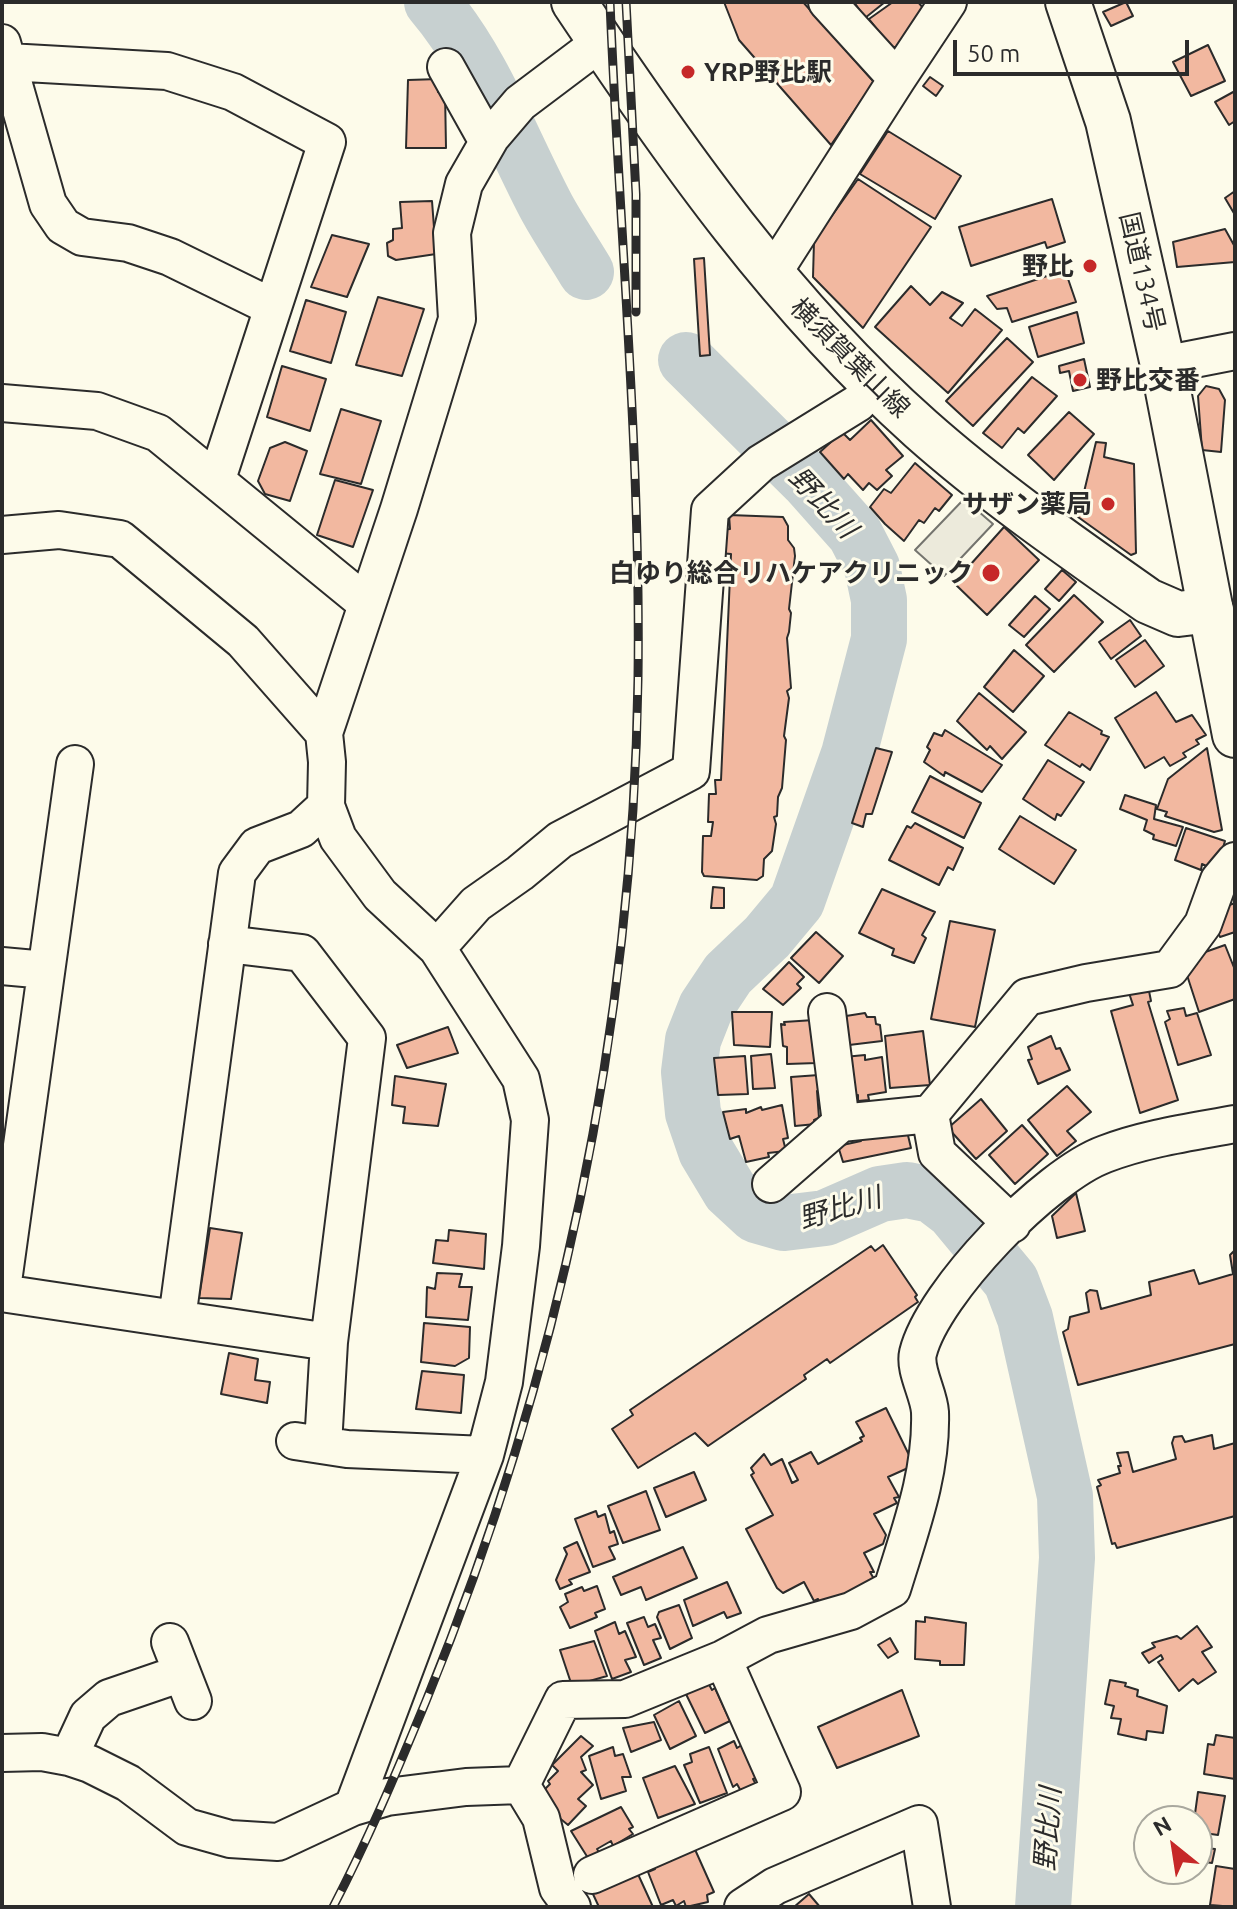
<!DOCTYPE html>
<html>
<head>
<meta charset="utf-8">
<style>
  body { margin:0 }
  #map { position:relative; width:1237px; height:1909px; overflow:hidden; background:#fdfbea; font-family:Ubuntu,sans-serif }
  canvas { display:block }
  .frame { position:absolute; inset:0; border:4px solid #2b2b2b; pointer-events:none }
  .north { position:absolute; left:1133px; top:1805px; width:80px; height:80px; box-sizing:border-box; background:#fdfbea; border:2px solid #a9a89e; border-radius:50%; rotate:330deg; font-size:22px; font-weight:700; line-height:32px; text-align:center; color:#2b2b2b }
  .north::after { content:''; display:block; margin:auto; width:28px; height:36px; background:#c62828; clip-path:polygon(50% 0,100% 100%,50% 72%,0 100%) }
  .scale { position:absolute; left:953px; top:40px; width:236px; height:36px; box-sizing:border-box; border:4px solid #2b2b2b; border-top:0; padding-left:10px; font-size:24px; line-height:28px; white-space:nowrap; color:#2b2b2b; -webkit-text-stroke:6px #fdfbea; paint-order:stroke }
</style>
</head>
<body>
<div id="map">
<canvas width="1237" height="1909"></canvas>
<div class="frame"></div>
<div class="north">N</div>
<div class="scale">50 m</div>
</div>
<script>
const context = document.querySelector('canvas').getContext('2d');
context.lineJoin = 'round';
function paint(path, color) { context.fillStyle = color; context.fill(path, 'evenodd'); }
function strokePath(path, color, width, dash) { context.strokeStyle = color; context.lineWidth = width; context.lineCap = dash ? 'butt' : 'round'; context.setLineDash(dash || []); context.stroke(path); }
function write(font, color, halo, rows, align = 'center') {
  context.font = font + ' Ubuntu,"Noto Sans JP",sans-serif'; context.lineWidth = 6; context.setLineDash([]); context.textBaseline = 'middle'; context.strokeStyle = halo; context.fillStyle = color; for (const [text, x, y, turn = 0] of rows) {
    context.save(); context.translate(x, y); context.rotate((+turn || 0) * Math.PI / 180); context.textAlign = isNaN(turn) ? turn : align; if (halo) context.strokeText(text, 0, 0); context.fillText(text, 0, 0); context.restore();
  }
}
const parking = new Path2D(`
  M964 499 993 524 944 576 915 550Z`);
paint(parking, '#eceadb');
strokePath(parking, '#74746e', 2);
strokePath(new Path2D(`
  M432 2C484 63 510 138 547 208 559 230 573 250 586 272
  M686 360 807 480 855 534 872 567 879 600V639L849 754 797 901 767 937 728 974 706 1007 693 1040 689 1072 693 1113 706 1151 730 1191 756 1215 784 1223 825 1218 880 1194 907 1190 932 1195 953 1211 1011 1281 1025 1318 1065 1496 1067 1558 1043 1907`), '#c7d0d0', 56);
const building = new Path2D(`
  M724 2H803L874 82 831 145 739 40Z
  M854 2H885L865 18Z
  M893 2H918L924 9 899 47H891L869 19Z
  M1126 2 1133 16 1111 26 1103 12Z
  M1208 45 1225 81 1191 96 1173 62Z
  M930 77 943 86 936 96 923 86Z
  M439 79 438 92 445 91 446 148H406L408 80Z
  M1235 91V121L1229 125 1215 102Z
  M888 131 961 176 935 219 860 174Z
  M858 179 931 227 863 328 813 277 814 241Z
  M1235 191V215L1225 198Z
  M1052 199 1065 242 1047 248 1045 242 971 266 959 227Z
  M432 201 436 254 396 260 388 256 387 243 393 240V229L402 228 400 202Z
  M1225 229 1235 247V262L1177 267 1173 242Z
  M332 235 369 244 347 297 311 287Z
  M704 258 710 355 700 356 694 259Z
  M1065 270 1076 302 1012 322 1007 308 997 309 987 296Z
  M911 286 930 305 942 292 963 303 950 318 962 326 975 309 1002 330 948 393 875 327Z
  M378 297 424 309 402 376 356 365Z
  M306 300 346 312 331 363 290 351Z
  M1077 312 1084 343 1038 357 1029 327Z
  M1007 338 1033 362 973 426 946 401Z
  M1084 359 1090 387 1073 391 1069 371 1060 373 1059 366Z
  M282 366 326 379 310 431 267 417Z
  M1032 377 1057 396 1024 433 1018 428 1002 448 983 433Z
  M1206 386 1219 389 1225 400 1221 452 1202 450 1198 396Z
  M341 409 381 421 361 484 320 474Z
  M1069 412 1094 434 1054 480 1028 455Z
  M871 420 903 456 886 470 892 476 877 490 869 483 863 490 848 474 844 479 820 452 842 432 850 440Z
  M285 442 307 451 290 501 265 494 258 481 270 448Z
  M1096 442 1106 443 1104 457 1134 464 1136 553 1131 555 1078 517Z
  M915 463 952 495 939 511 935 508 924 523 919 520 904 541 885 524 870 507 884 489 891 493Z
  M335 480 373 490 353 547 317 535Z
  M729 515 783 517 788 526V540L794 548 795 556 789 609 791 613 789 632 787 638 791 688 787 691 789 698 784 736 786 740 782 788 778 797 777 816 774 817 776 824 772 851 764 859 763 876 757 880 704 876 702 872 703 836H711L713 822H708L709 794H716L715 780H721L731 554 720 553V530L730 529Z
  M1004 527 1039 560 987 615 954 583Z
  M1062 570 1076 582 1059 601 1045 589Z
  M1074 595 1103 622 1054 672 1026 645Z
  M1035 596 1050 609 1024 637 1009 625Z
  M1130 620 1141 636 1111 659 1099 642Z
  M1145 640 1164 666 1135 687 1116 660Z
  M1014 650 1044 676 1013 712 984 687Z
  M1156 692 1176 722 1192 715 1206 735 1196 740 1199 744 1183 753 1186 757 1170 766 1164 757 1145 768 1115 718Z
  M979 693 1026 732 1002 759 990 746 987 750 957 721Z
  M1069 712 1102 731 1101 734 1109 737 1090 770 1082 764 1080 767 1045 745Z
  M945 730 1002 765 982 792 945 772 944 776 924 762 930 750 927 747 934 733 942 736Z
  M876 748 892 752 872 814H866L863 827 852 823Z
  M1207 748 1222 830 1214 832 1165 816 1167 812 1157 809 1168 779Z
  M1048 760 1084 782 1061 816 1057 814 1055 820 1023 799Z
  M930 776 981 803 964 838 912 812Z
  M1125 795 1156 805 1154 819 1183 827 1176 846 1153 839 1154 835 1144 830 1147 820 1120 809Z
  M1020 816 1076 850 1054 884 999 849Z
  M915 823 963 848 953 870 948 867 939 885 889 860 907 826 911 828Z
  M1186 828 1225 841 1219 861 1211 868 1202 864 1201 870 1175 860Z
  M713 887 724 888V908H711Z
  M882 889 935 912 922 935 926 938 914 963 892 955 894 949 859 933Z
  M1235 903V932L1220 937 1210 912Z
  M950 921 995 930 975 1027 931 1019Z
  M816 932 843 956 819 983 791 958Z
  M1225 945 1235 970V999L1199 1012 1185 969 1197 964 1194 956Z
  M789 962 804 977 797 984 801 988 783 1005 763 989Z
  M1148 986 1151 1001 1148 1002 1178 1100 1140 1113 1111 1011 1133 1005 1129 993Z
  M1184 1008 1186 1016 1197 1013 1211 1055 1178 1065 1165 1022 1170 1019 1167 1011Z
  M732 1012H772L770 1047 734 1045Z
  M865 1013 867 1017H875L876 1024 880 1025 882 1041 849 1045 846 1016Z
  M814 1020 817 1063 787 1064V1047L783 1046 781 1024 785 1025 784 1022Z
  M448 1027 458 1053 407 1068 397 1045Z
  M923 1031 930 1085 890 1088 885 1036Z
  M1051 1036 1056 1049 1060 1048 1070 1070 1038 1084 1028 1060 1032 1059 1028 1047Z
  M771 1054 775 1088 753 1089 751 1056Z
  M865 1055V1060L882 1057 886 1092 868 1095 869 1100 858 1101V1095L848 1096 844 1057Z
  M745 1056 748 1094 718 1095 714 1058Z
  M819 1075 822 1091H817L819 1118 814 1120 816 1124 795 1126 791 1077Z
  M395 1076 446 1084 438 1126 403 1123 405 1107 392 1105Z
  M1067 1086 1091 1112 1067 1131 1076 1141 1057 1156 1028 1120Z
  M981 1099 1007 1131 976 1159 948 1128Z
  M782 1105 788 1138 783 1139 786 1151 768 1153 769 1157 746 1162 739 1136 730 1139 723 1112 746 1109V1113L761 1107 762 1110Z
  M1022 1125 1048 1154 1015 1184 989 1155Z
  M906 1127 911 1148 843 1162 838 1146 861 1141 859 1135Z
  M1076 1193 1085 1231 1057 1238 1052 1216Z
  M210 1228 242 1233 231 1299 199 1298Z
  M449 1230 486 1234 484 1269 433 1263 436 1240 448 1241Z
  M883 1245 917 1295 915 1297 918 1302 830 1363 827 1359 804 1375 806 1379 708 1446 695 1433 638 1468 612 1429 633 1415 630 1410 871 1246 875 1251Z
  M1235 1250V1344L1078 1385 1063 1332 1068 1329 1070 1317 1089 1312 1086 1293 1090 1290 1097 1291 1101 1309 1151 1295 1149 1282 1194 1270 1199 1284 1233 1274 1230 1255Z
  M437 1273 462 1274 459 1287H472L468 1320 426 1317 427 1287 435 1289Z
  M424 1323 470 1327 469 1358 455 1366 421 1362Z
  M229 1353 258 1359 255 1380 270 1382 267 1403 221 1394Z
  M422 1371 464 1375 461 1413 416 1409Z
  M886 1408 911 1459 908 1468 888 1477 899 1497 894 1498 897 1503 874 1514 886 1535 883 1544 864 1553 874 1572H870L874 1579 821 1606 818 1599 814 1601 804 1582 783 1593 777 1588 746 1529 773 1515 751 1475 754 1473 751 1468 764 1454 771 1465 782 1459 792 1483 798 1480 789 1463 811 1452 818 1464 862 1441 860 1438 864 1436 856 1422Z
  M1212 1435 1214 1449 1235 1443V1516L1117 1548 1115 1543 1112 1544 1097 1487 1101 1485 1098 1480 1120 1473 1118 1466H1121L1117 1453 1128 1452 1133 1472 1176 1459 1172 1443 1174 1437 1182 1436 1185 1442Z
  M694 1472 706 1500 666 1517 654 1488Z
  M646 1491 660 1530 623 1543 608 1506Z
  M596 1511 598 1517 605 1514 610 1533 614 1531 618 1544 609 1547 615 1559 593 1567 575 1519Z
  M577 1542 590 1572 569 1580 572 1584 560 1589 556 1580 567 1554 564 1548Z
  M683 1547 697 1578 646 1600 641 1587 621 1595 613 1577Z
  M727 1582 741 1613 727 1618 724 1612 693 1626 684 1600Z
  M597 1586 605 1609 595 1613 597 1617 570 1628 560 1607 568 1602 565 1594 582 1587 584 1591Z
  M679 1605 692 1638 670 1649 657 1617 659 1612Z
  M644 1617 648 1627 655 1624 661 1638 653 1640 661 1658 644 1665 627 1623Z
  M925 1617 966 1623 964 1665H940V1661L915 1659 916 1621 925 1622Z
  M615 1622 619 1634 625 1631 636 1657 625 1660 631 1672 612 1679 595 1631Z
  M1197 1626 1212 1647 1202 1652 1216 1672 1198 1684 1193 1679 1179 1691 1158 1662 1163 1659 1161 1655 1149 1663 1142 1653 1155 1647 1152 1643 1177 1636 1181 1639Z
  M890 1638 898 1652 888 1658 878 1645Z
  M594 1641 607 1676 572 1686 560 1650Z
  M706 1679 712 1690 715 1688 730 1721 705 1733 684 1690Z
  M1110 1680 1126 1683 1125 1686 1138 1690 1137 1696 1167 1706 1163 1733 1147 1731 1146 1740 1118 1734 1121 1719 1111 1718 1114 1706 1105 1704Z
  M902 1690 919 1736 837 1768 818 1727Z
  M679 1701 696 1736 670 1749 654 1715Z
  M654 1722 661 1740 631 1752 623 1728Z
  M1216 1735 1235 1738V1779L1204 1774 1208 1744 1214 1745Z
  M581 1736 593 1746 581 1757 586 1770 581 1772 593 1785 578 1799 586 1806 568 1825 551 1811 544 1790 550 1784 548 1781 558 1771 552 1765Z
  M734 1741 737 1748 745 1743 759 1777 753 1779 758 1788 743 1795 737 1784 733 1787 718 1749Z
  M613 1747 615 1756 623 1754 631 1777H622L626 1791 601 1799 589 1756Z
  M709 1747 727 1793 700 1803 684 1765 692 1762 690 1754Z
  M675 1766 695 1804 658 1818 643 1778Z
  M1198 1792 1225 1796 1218 1835 1197 1832V1821H1194Z
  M621 1807 633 1827 629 1829 633 1834 613 1846 611 1841 597 1849 599 1852 588 1858 571 1831Z
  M693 1845 714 1892 707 1895 708 1902 686 1907 684 1901 676 1906 673 1900 661 1905 648 1872 655 1869 653 1861Z
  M1197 1847 1215 1849 1212 1863 1197 1861Z
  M1216 1866 1235 1869V1907L1210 1905Z
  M637 1872 653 1907H599L592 1892Z
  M809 1894 820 1907H794Z`);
paint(building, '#f2b8a0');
strokePath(building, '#2b2b2b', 2);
const minor = new Path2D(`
  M2 43 48 204 63 226 82 237 128 243 170 257 272 307
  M8 62 167 71 233 92 327 142 217 479
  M446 67 488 142
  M897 79 948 2
  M771 276 897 79 827 2
  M1163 365 1235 351
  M2 403 97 411 158 433 367 604
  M2 535 59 530 120 539 243 641 324 733
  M227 944 302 953 367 1038 329 1342 323 1445
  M437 948 476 904 520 873 560 840 691 771 710 510 761 463 858 403 874 384
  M2 966 46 970
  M827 1012 841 1123
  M771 1184 841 1123 930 1114
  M1012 1224 937 1153 930 1114 1027 997 1086 983 1170 969 1203 924 1219 880 1235 861
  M2 1289 75 764
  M2 1293 329 1342
  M177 1319 237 873 257 846 301 829 326 806
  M295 1441 347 1449 485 1455
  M170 1642 193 1701
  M2 1753 42 1752 69 1757 90 1764 128 1783 187 1827 230 1839 278 1842 353 1807 387 1797 466 1787 521 1785 541 1818 558 1888 572 1907
  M69 1757 88 1716 109 1698 182 1673
  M521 1785 563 1700 625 1699 723 1659 768 1635 851 1611 892 1589C910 1530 932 1473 930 1412 929 1394 914 1370 918 1353 933 1292 1047 1175 1105 1154 1147 1138 1192 1132 1235 1124
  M353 1807 485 1455 504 1382 521 1246 530 1120 521 1079 437 948 380 895 338 838 326 806 327 762 324 733 399 509 457 319 452 233 464 184 491 137 520 103 601 42
  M592 1875 782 1792 723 1659
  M743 1907 775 1886 919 1824 932 1907`);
const major = new Path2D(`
  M574 2C677 156 782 305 921 429 992 492 1070 546 1148 601L1178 614 1211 610`);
const highway = new Path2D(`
  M1068 2 1108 121 1163 365 1235 735`);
strokePath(minor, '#2b2b2b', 40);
strokePath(major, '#2b2b2b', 48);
strokePath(highway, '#2b2b2b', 48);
strokePath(minor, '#fdfbea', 36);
strokePath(major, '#fdfbea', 44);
strokePath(highway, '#fdfbea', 44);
const rail = new Path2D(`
  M626 2 636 194V312
  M333 1907C368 1840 397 1771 426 1701 559 1377 633 1029 638 679 641 453 619 227 610 2`);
strokePath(rail, '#2b2b2b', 9);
strokePath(rail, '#fdfbea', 6, [18]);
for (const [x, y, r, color] of [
  [688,72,8,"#c62828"],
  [1090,266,8,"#c62828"],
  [1080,380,8,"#c62828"],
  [1108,504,8,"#c62828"],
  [991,573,10,"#c62828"]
]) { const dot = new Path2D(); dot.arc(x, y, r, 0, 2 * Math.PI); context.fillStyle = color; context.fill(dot); strokePath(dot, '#fdfbea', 3); }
write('bold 26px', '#2b2b2b', '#fdfbea', [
  ["YRP野比駅",704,72,"left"],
  ["野比",1074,266],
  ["野比交番",1096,380,"left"],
  ["サザン薬局",1092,504],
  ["白ゆり総合リハケアクリニック",973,573]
], 'right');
write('26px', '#2b2b2b', '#fdfbea', [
  ["国道134号",1142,272,77],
  ["横須賀葉山線",850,358,45]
]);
write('italic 28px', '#2b2b2b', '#fdfbea', [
  ["野比川",823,503,47],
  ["野比川",840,1208,-16],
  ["野比川",1048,1829,-86]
]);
</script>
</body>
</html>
